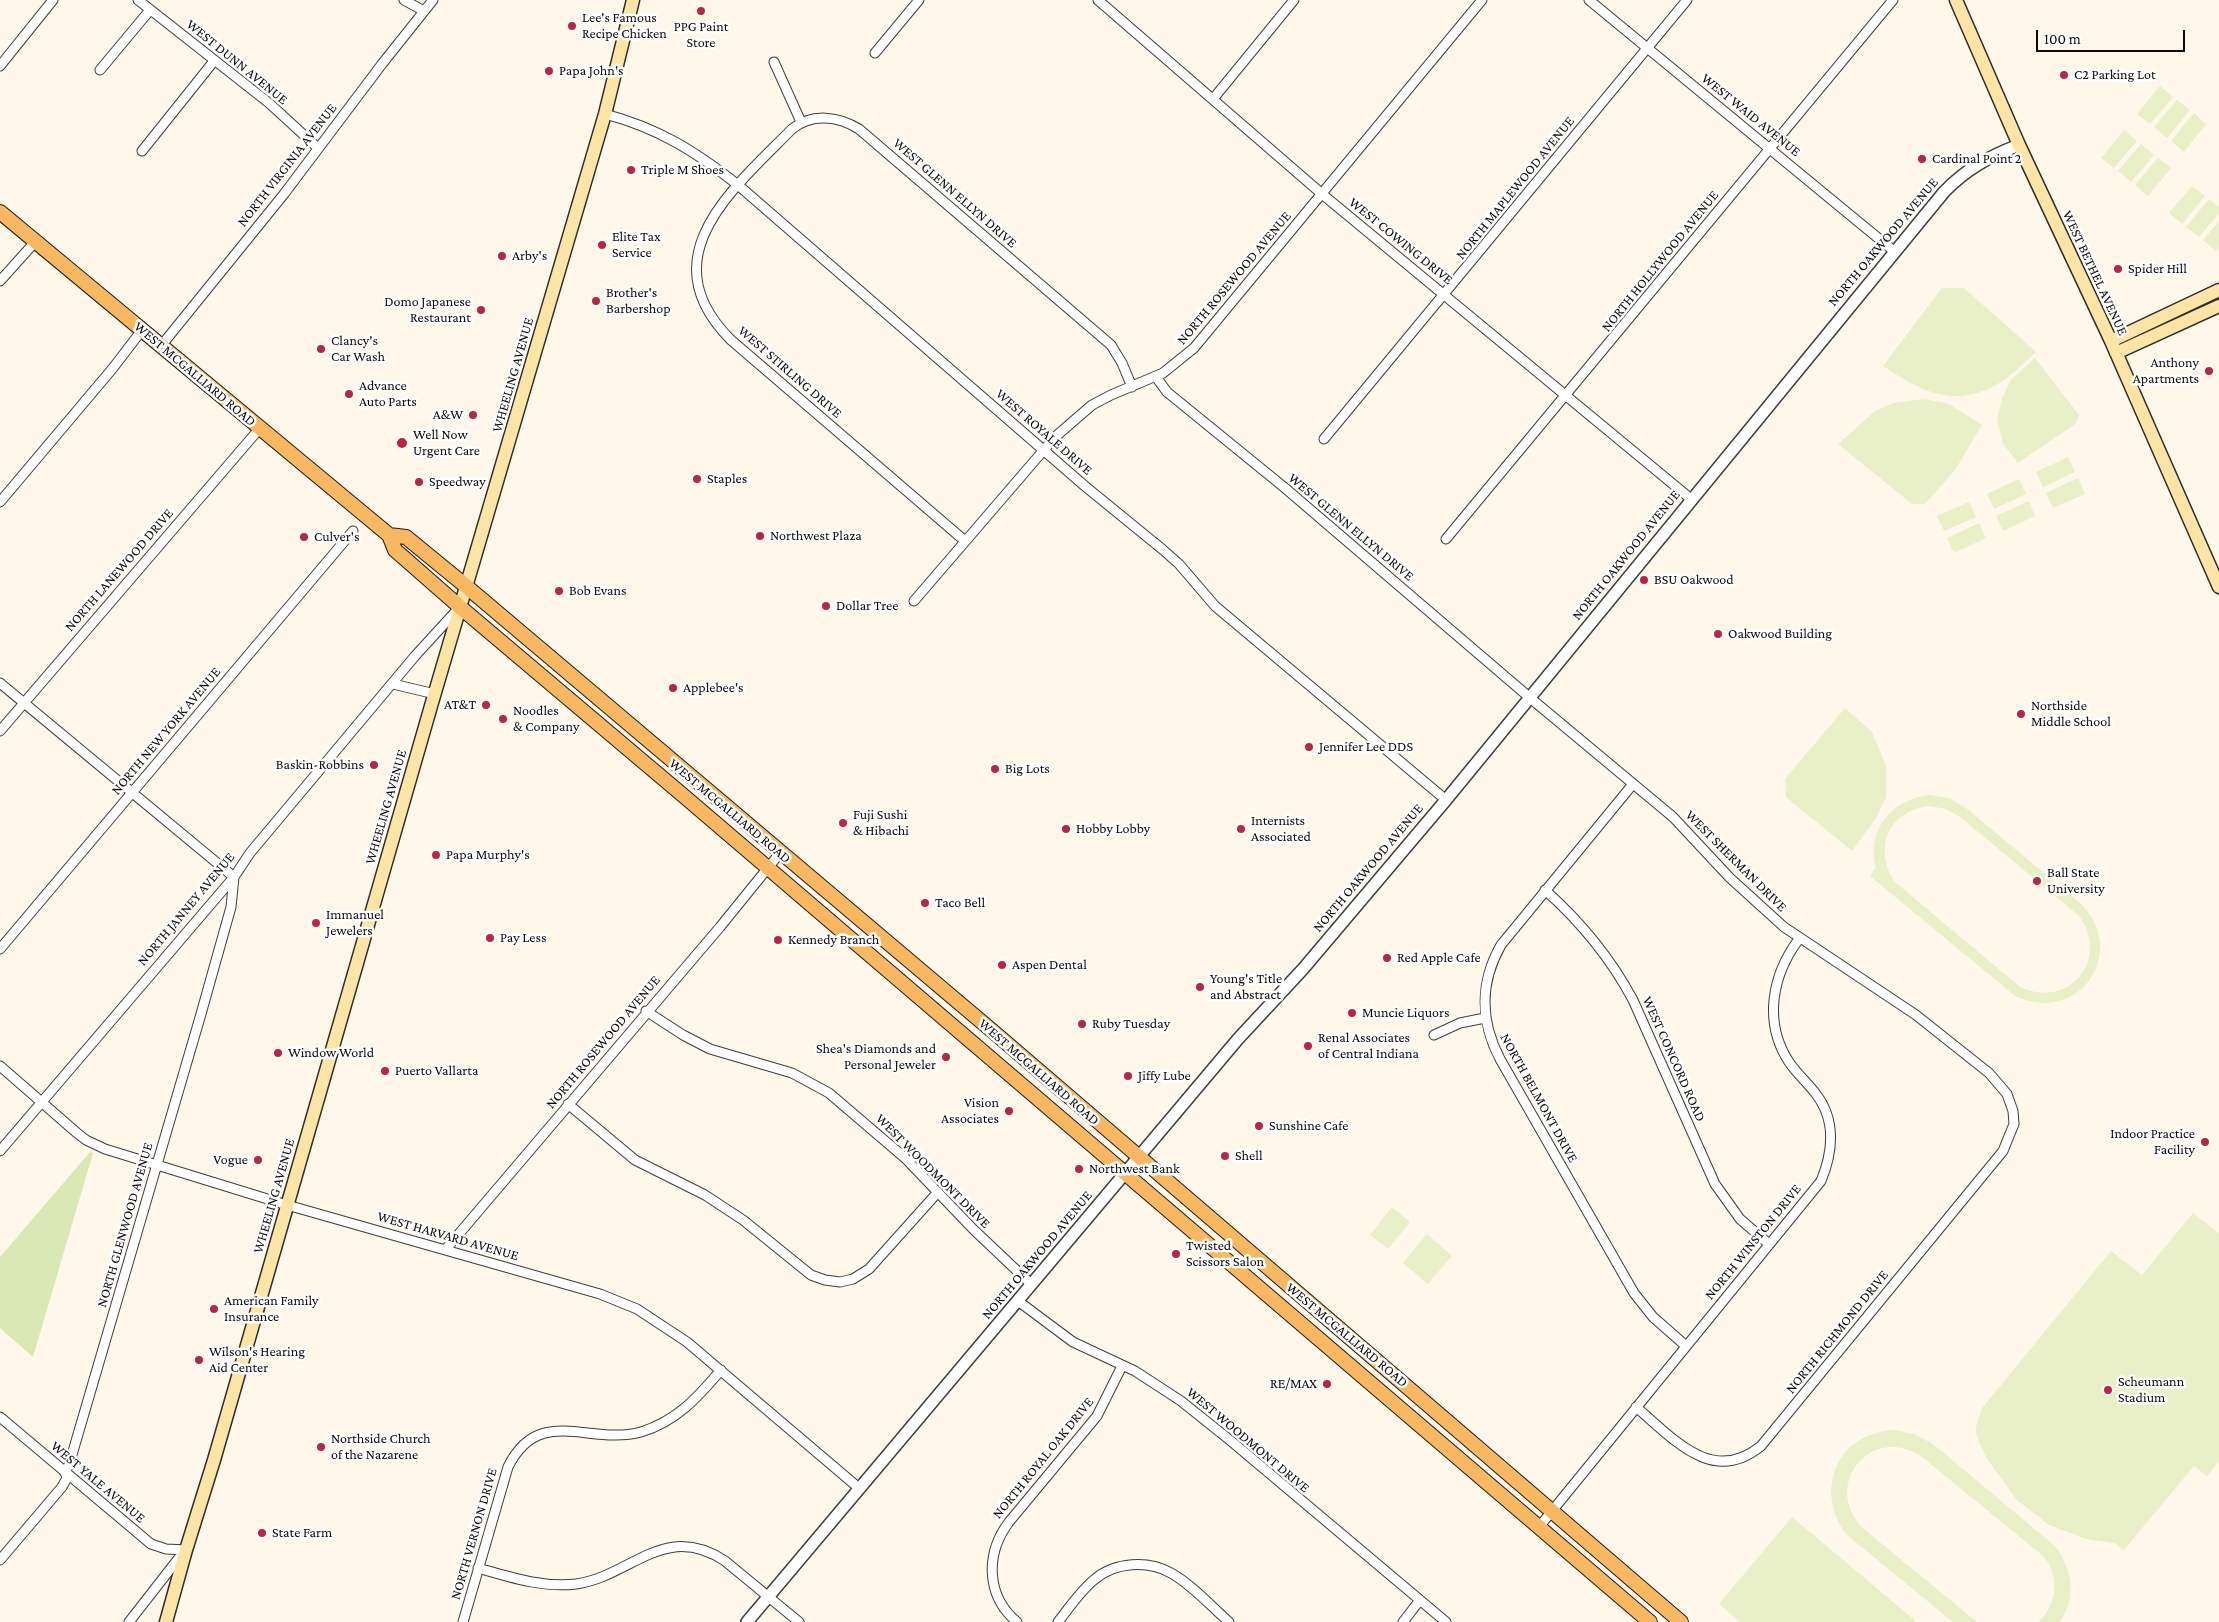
<!DOCTYPE html>
<html>
<head>
<meta charset="utf-8">
<style>
  body { margin:0 }
  #map { position:relative; width:2219px; height:1622px; overflow:hidden; background:#fff7ea; font-family:"Crimson Pro",serif }
  canvas { display:block }
  .scale { position:absolute; left:2036px; top:30px; width:149px; height:22px; box-sizing:border-box; border:2px solid #0b0b0b; border-top:0; padding-left:6px; font-size:15px; line-height:18px; white-space:nowrap; color:#0b0b0b; -webkit-text-stroke:4px #fff; paint-order:stroke }
</style>
</head>
<body>
<div id="map">
<canvas width="2219" height="1622"></canvas>
<div class="scale">100 m</div>
</div>
<script>
const context = document.querySelector('canvas').getContext('2d');
context.lineJoin = 'round';
function paint(path, color) { context.fillStyle = color; context.fill(path, 'evenodd'); }
function strokePath(path, color, width, dash) { context.strokeStyle = color; context.lineWidth = width; context.lineCap = dash ? 'butt' : 'round'; context.setLineDash(dash || []); context.stroke(path); }
function write(font, color, halo, rows, align = 'center') {
  context.font = font + ' "Crimson Pro",serif'; context.lineWidth = 5; context.setLineDash([]); context.textBaseline = 'middle'; context.strokeStyle = halo; context.fillStyle = color; for (const [text, x, y, turn = 0] of rows) {
    context.save(); context.translate(x, y); context.rotate((+turn || 0) * Math.PI / 180); context.textAlign = isNaN(turn) ? turn : align; if (halo) context.strokeText(text, 0, 0); context.fillText(text, 0, 0); context.restore();
  }
}
paint(new Path2D(`
  M90 1152 93 1153 33 1357 0 1328V1257Z`), '#d9e8b5');
paint(new Path2D(`
  M2160 86 2173 97 2150 124 2137 114Z
  M2177 100 2190 110 2167 138 2154 127Z
  M2194 113 2206 124 2184 152 2171 141Z
  M2124 130 2137 141 2114 168 2101 158Z
  M2141 144 2154 155 2131 182 2118 171Z
  M2158 158 2171 168 2148 196 2135 185Z
  M2192 186 2205 196 2182 224 2169 213Z
  M2209 199 2219 208V213L2199 237 2186 227Z
  M2219 221V247L2216 251 2203 240Z
  M1942 288H1964L2036 352C2025 362 2013 374 2001 382 1956 410 1922 392 1883 366Z
  M2035 358 2079 415 2075 424 2018 463 2003 444 1997 419 2002 399 2010 381Z
  M1923 399 1947 403 1982 425 1955 470 1925 504H1912L1838 444 1874 412 1893 403Z
  M2068 457 2075 472 2043 487 2036 472Z
  M2078 478 2085 494 2053 508 2046 493Z
  M2019 479 2026 494 1994 509 1987 494Z
  M2029 501 2035 516 2003 531 1996 516Z
  M1969 502 1976 517 1944 531 1937 516Z
  M1979 523 1986 538 1954 553 1947 538Z
  M1845 708 1872 732 1886 766V797L1876 818 1852 851 1786 797 1785 779Z
  M1929 795 1949 798 1966 808 2080 903C2130 952 2079 1026 2015 996L1870 876 1876 868C1866 830 1892 799 1929 795ZM1930 806 1946 809 1960 817 2079 916C2111 959 2069 1010 2020 987L1895 882C1872 848 1889 810 1930 806Z
  M1392 1207 1410 1222 1388 1249 1370 1235Z
  M2193 1213 2219 1234V1461L2207 1476 2194 1466 2124 1550 2114 1543 2086 1539 2049 1525 2017 1500 1987 1459 1976 1435V1427L1982 1408 2111 1251 2142 1275Z
  M1427 1234 1452 1256 1428 1284 1403 1263Z
  M1896 1430 1916 1435 1933 1444 2055 1546C2072 1569 2077 1597 2060 1622H2039C2058 1603 2060 1575 2042 1555L1922 1457C1871 1422 1819 1487 1865 1530L1977 1622H1953L1847 1535C1812 1489 1839 1431 1896 1430Z
  M1792 1517 1917 1622H1740L1719 1604Z`), '#e9efc6');
const minor = new Path2D(`
  M138 0 269 103 318 148
  M404 0 424 11
  M1098 0 1322 194 1691 499
  M1589 0 1895 252
  M875 53 919 0
  M774 62 801 122
  M0 66 53 0
  M100 70 150 10
  M1213 99 1294 0
  M605 114C658 128 695 151 738 185L1086 487 1162 549 1179 564 1215 606 1446 800
  M142 151 214 61
  M0 281 35 242
  M161 346 284 194 382 64 433 0
  M1156 377 1167 392 1285 488 1529 697 1673 817 1730 878 1784 927 1916 1015 1989 1073 2007 1094 2013 1111 2014 1124 2003 1151 1761 1446C1712 1486 1673 1438 1636 1407
  M1324 439 1687 0
  M0 502 113 368 142 330
  M1446 539 1893 0
  M965 541 731 340C648 257 733 189 792 129 812 113 838 116 859 129L1111 345 1122 363 1132 387
  M914 601 1055 437 1092 405 1111 395 1163 373 1194 348 1482 0
  M0 683 234 877 231 907 201 1014 69 1465 65 1472 67 1478 62 1487 0 1560
  M393 684 435 694
  M0 731 260 428
  M1633 784 1501 945C1480 982 1480 1021 1500 1059L1634 1293 1653 1317 1686 1346
  M1545 890C1582 923 1610 957 1633 1000L1715 1184 1740 1219 1769 1244
  M0 949 353 531
  M646 1011 683 1035 710 1049 792 1073 829 1093 905 1158 973 1229 1032 1285
  M1434 1035 1460 1023 1485 1018
  M0 1066 77 1133 86 1140 105 1149 287 1205 600 1294 637 1309 687 1342 860 1489
  M568 1104 635 1160 705 1195 743 1220 811 1275 825 1280 840 1282 853 1279 869 1269 938 1192
  M0 1151 234 877 250 853 415 656 458 609
  M446 1249 720 927 780 853
  M1018 1301 1073 1342 1135 1371 1181 1401 1231 1441 1446 1622
  M0 1417 151 1544 166 1549 186 1550
  M1539 1527 1821 1181C1833 1152 1836 1120 1816 1094 1808 1083 1797 1074 1789 1062 1763 1022 1772 975 1799 939
  M478 1568C510 1577 542 1588 576 1584 632 1576 664 1521 725 1561L799 1622
  M129 1622 182 1554
  M463 1622 508 1467C539 1404 589 1446 641 1432 677 1421 698 1397 721 1370
  M1017 1622C986 1596 985 1554 1009 1522L1097 1416 1122 1366
  M1058 1622C1069 1608 1081 1590 1095 1579 1115 1562 1148 1560 1171 1573 1191 1584 1212 1607 1229 1622
  M1403 1622 1420 1600`);
const tertiary = new Path2D(`
  M747 1622 1158 1134 1238 1039 1303 969 1446 800 1944 192C1966 169 1990 156 2019 145`);
const secondary = new Path2D(`
  M1956 0 2019 145 2111 341 2219 587
  M2111 341 2219 290
  M2116 353 2219 306
  M166 1622 186 1550 214 1460 431 706 605 114 633 0`);
const primary = new Path2D(`
  M0 212 389 535 395 550 460 607 685 797 1650 1622
  M389 535 406 537 467 587 996 1034 1681 1622`);
strokePath(minor, '#3e3e3e', 11);
strokePath(tertiary, '#3e3e3e', 14);
strokePath(secondary, '#2d2d2d', 15);
strokePath(primary, '#1c1c1c', 16);
strokePath(minor, '#fff', 9);
strokePath(tertiary, '#fff', 11);
strokePath(secondary, '#fee4a5', 12);
strokePath(primary, '#f8b861', 14);
for (const [x, y, r, color] of [
  [701,11,5,"#ba2547"],
  [572,26,5,"#ba2547"],
  [549,71,5,"#ba2547"],
  [2064,75,5,"#ba2547"],
  [1922,159,5,"#ba2547"],
  [631,170,5,"#ba2547"],
  [602,245,5,"#ba2547"],
  [502,256,5,"#ba2547"],
  [2118,269,5,"#ba2547"],
  [596,301,5,"#ba2547"],
  [481,310,5,"#ba2547"],
  [321,349,5,"#ba2547"],
  [2209,371,5,"#ba2547"],
  [349,394,5,"#ba2547"],
  [473,415,5,"#ba2547"],
  [402,443,6,"#ba2547"],
  [697,479,5,"#ba2547"],
  [419,482,5,"#ba2547"],
  [760,536,5,"#ba2547"],
  [304,537,5,"#ba2547"],
  [1644,580,5,"#ba2547"],
  [559,591,5,"#ba2547"],
  [826,606,5,"#ba2547"],
  [1718,634,5,"#ba2547"],
  [673,688,5,"#ba2547"],
  [486,705,5,"#ba2547"],
  [2021,714,5,"#ba2547"],
  [503,719,5,"#ba2547"],
  [1309,747,5,"#ba2547"],
  [374,765,5,"#ba2547"],
  [995,769,5,"#ba2547"],
  [843,823,5,"#ba2547"],
  [1066,829,5,"#ba2547"],
  [1241,829,5,"#ba2547"],
  [436,855,5,"#ba2547"],
  [2037,881,5,"#ba2547"],
  [925,903,5,"#ba2547"],
  [316,923,5,"#ba2547"],
  [490,938,5,"#ba2547"],
  [778,940,5,"#ba2547"],
  [1387,958,5,"#ba2547"],
  [1002,965,5,"#ba2547"],
  [1200,987,5,"#ba2547"],
  [1352,1013,5,"#ba2547"],
  [1082,1024,5,"#ba2547"],
  [1308,1046,5,"#ba2547"],
  [278,1053,5,"#ba2547"],
  [946,1057,5,"#ba2547"],
  [385,1071,5,"#ba2547"],
  [1128,1076,5,"#ba2547"],
  [1009,1111,5,"#ba2547"],
  [1259,1126,5,"#ba2547"],
  [2205,1142,5,"#ba2547"],
  [1225,1156,5,"#ba2547"],
  [258,1160,5,"#ba2547"],
  [1079,1169,5,"#ba2547"],
  [1176,1254,5,"#ba2547"],
  [214,1309,5,"#ba2547"],
  [199,1360,5,"#ba2547"],
  [1327,1384,5,"#ba2547"],
  [2108,1390,5,"#ba2547"],
  [321,1447,5,"#ba2547"],
  [262,1533,5,"#ba2547"]
]) { const dot = new Path2D(); dot.arc(x, y, r, 0, 2 * Math.PI); context.fillStyle = color; context.fill(dot); strokePath(dot, '#fff', 2); }
write('14px', '#0b0b0b', '#fff', [
  ["Lee's Famous",582,18],
  ["Recipe Chicken",582,34],
  ["PPG Paint",701,27,"center"],
  ["Store",701,43,"center"],
  ["Papa John's",559,71],
  ["C2 Parking Lot",2074,75],
  ["Cardinal Point 2",1932,159],
  ["Triple M Shoes",641,170],
  ["Elite Tax",612,237],
  ["Service",612,253],
  ["Arby's",512,256],
  ["Spider Hill",2128,269],
  ["Brother's",606,293],
  ["Barbershop",606,309],
  ["Domo Japanese",471,302,"right"],
  ["Restaurant",471,318,"right"],
  ["Clancy's",331,341],
  ["Car Wash",331,357],
  ["Anthony",2199,363,"right"],
  ["Apartments",2199,379,"right"],
  ["Advance",359,386],
  ["Auto Parts",359,402],
  ["A&W",463,415,"right"],
  ["Well Now",413,435],
  ["Urgent Care",413,451],
  ["Staples",707,479],
  ["Speedway",429,482],
  ["Northwest Plaza",770,536],
  ["Culver's",314,537],
  ["BSU Oakwood",1654,580],
  ["Bob Evans",569,591],
  ["Dollar Tree",836,606],
  ["Oakwood Building",1728,634],
  ["Applebee's",683,688],
  ["AT&T",476,705,"right"],
  ["Northside",2031,706],
  ["Middle School",2031,722],
  ["Noodles",513,711],
  ["& Company",513,727],
  ["Jennifer Lee DDS",1319,747],
  ["Baskin-Robbins",364,765,"right"],
  ["Big Lots",1005,769],
  ["Fuji Sushi",853,815],
  ["& Hibachi",853,831],
  ["Internists",1251,821],
  ["Associated",1251,837],
  ["Hobby Lobby",1076,829],
  ["Papa Murphy's",446,855],
  ["Ball State",2047,873],
  ["University",2047,889],
  ["Taco Bell",935,903],
  ["Immanuel",326,915],
  ["Jewelers",326,931],
  ["Pay Less",500,938],
  ["Kennedy Branch",788,940],
  ["Red Apple Cafe",1397,958],
  ["Aspen Dental",1012,965],
  ["Young's Title",1210,979],
  ["and Abstract",1210,995],
  ["Muncie Liquors",1362,1013],
  ["Ruby Tuesday",1092,1024],
  ["Renal Associates",1318,1038],
  ["of Central Indiana",1318,1054],
  ["Shea's Diamonds and",936,1049,"right"],
  ["Personal Jeweler",936,1065,"right"],
  ["Window World",288,1053],
  ["Puerto Vallarta",395,1071],
  ["Jiffy Lube",1138,1076],
  ["Vision",999,1103,"right"],
  ["Associates",999,1119,"right"],
  ["Sunshine Cafe",1269,1126],
  ["Indoor Practice",2195,1134,"right"],
  ["Facility",2195,1150,"right"],
  ["Shell",1235,1156],
  ["Vogue",248,1160,"right"],
  ["Northwest Bank",1089,1169],
  ["Twisted",1186,1246],
  ["Scissors Salon",1186,1262],
  ["American Family",224,1301],
  ["Insurance",224,1317],
  ["Wilson's Hearing",209,1352],
  ["Aid Center",209,1368],
  ["Scheumann",2118,1382],
  ["Stadium",2118,1398],
  ["RE/MAX",1317,1384,"right"],
  ["Northside Church",331,1439],
  ["of the Nazarene",331,1455],
  ["State Farm",272,1533]
], 'left');
write('14px', '#0b0b0b', '#fff', [
  ["WEST DUNN AVENUE",237,62,39],
  ["WEST WAID AVENUE",1751,115,39],
  ["NORTH VIRGINIA AVENUE",287,165,-52],
  ["NORTH MAPLEWOOD AVENUE",1515,188,-51],
  ["WEST GLENN ELLYN DRIVE",955,193,41],
  ["WEST COWING DRIVE",1401,241,39],
  ["NORTH OAKWOOD AVENUE",1883,242,-50],
  ["NORTH HOLLYWOOD AVENUE",1660,261,-51],
  ["WEST BETHEL AVENUE",2095,273,65],
  ["NORTH ROSEWOOD AVENUE",1234,278,-50],
  ["WEST STIRLING DRIVE",790,372,41],
  ["WEST MCGALLIARD ROAD",195,374,40],
  ["WHEELING AVENUE",513,375,-74],
  ["WEST ROYALE DRIVE",1044,432,41],
  ["WEST GLENN ELLYN DRIVE",1351,527,40],
  ["NORTH OAKWOOD AVENUE",1626,555,-51],
  ["NORTH LANEWOOD DRIVE",119,570,-49],
  ["NORTH NEW YORK AVENUE",166,731,-50],
  ["WHEELING AVENUE",386,807,-74],
  ["WEST MCGALLIARD ROAD",730,811,40],
  ["WEST SHERMAN DRIVE",1736,861,45],
  ["NORTH OAKWOOD AVENUE",1368,868,-50],
  ["NORTH JANNEY AVENUE",186,909,-50],
  ["NORTH ROSEWOOD AVENUE",603,1042,-50],
  ["WEST CONCORD ROAD",1674,1059,66],
  ["WEST MCGALLIARD ROAD",1039,1072,41],
  ["NORTH BELMONT DRIVE",1539,1098,61],
  ["WEST WOODMONT DRIVE",933,1171,45],
  ["WHEELING AVENUE",274,1196,-74],
  ["NORTH GLENWOOD AVENUE",125,1225,-74],
  ["WEST HARVARD AVENUE",448,1236,16],
  ["NORTH WINSTON DRIVE",1753,1242,-51],
  ["NORTH OAKWOOD AVENUE",1037,1255,-50],
  ["NORTH RICHMOND DRIVE",1837,1332,-51],
  ["WEST MCGALLIARD ROAD",1347,1335,40],
  ["WEST WOODMONT DRIVE",1248,1440,40],
  ["NORTH ROYAL OAK DRIVE",1043,1458,-51],
  ["WEST YALE AVENUE",98,1482,40],
  ["NORTH VERNON DRIVE",474,1534,-74]
]);
</script>
</body>
</html>
